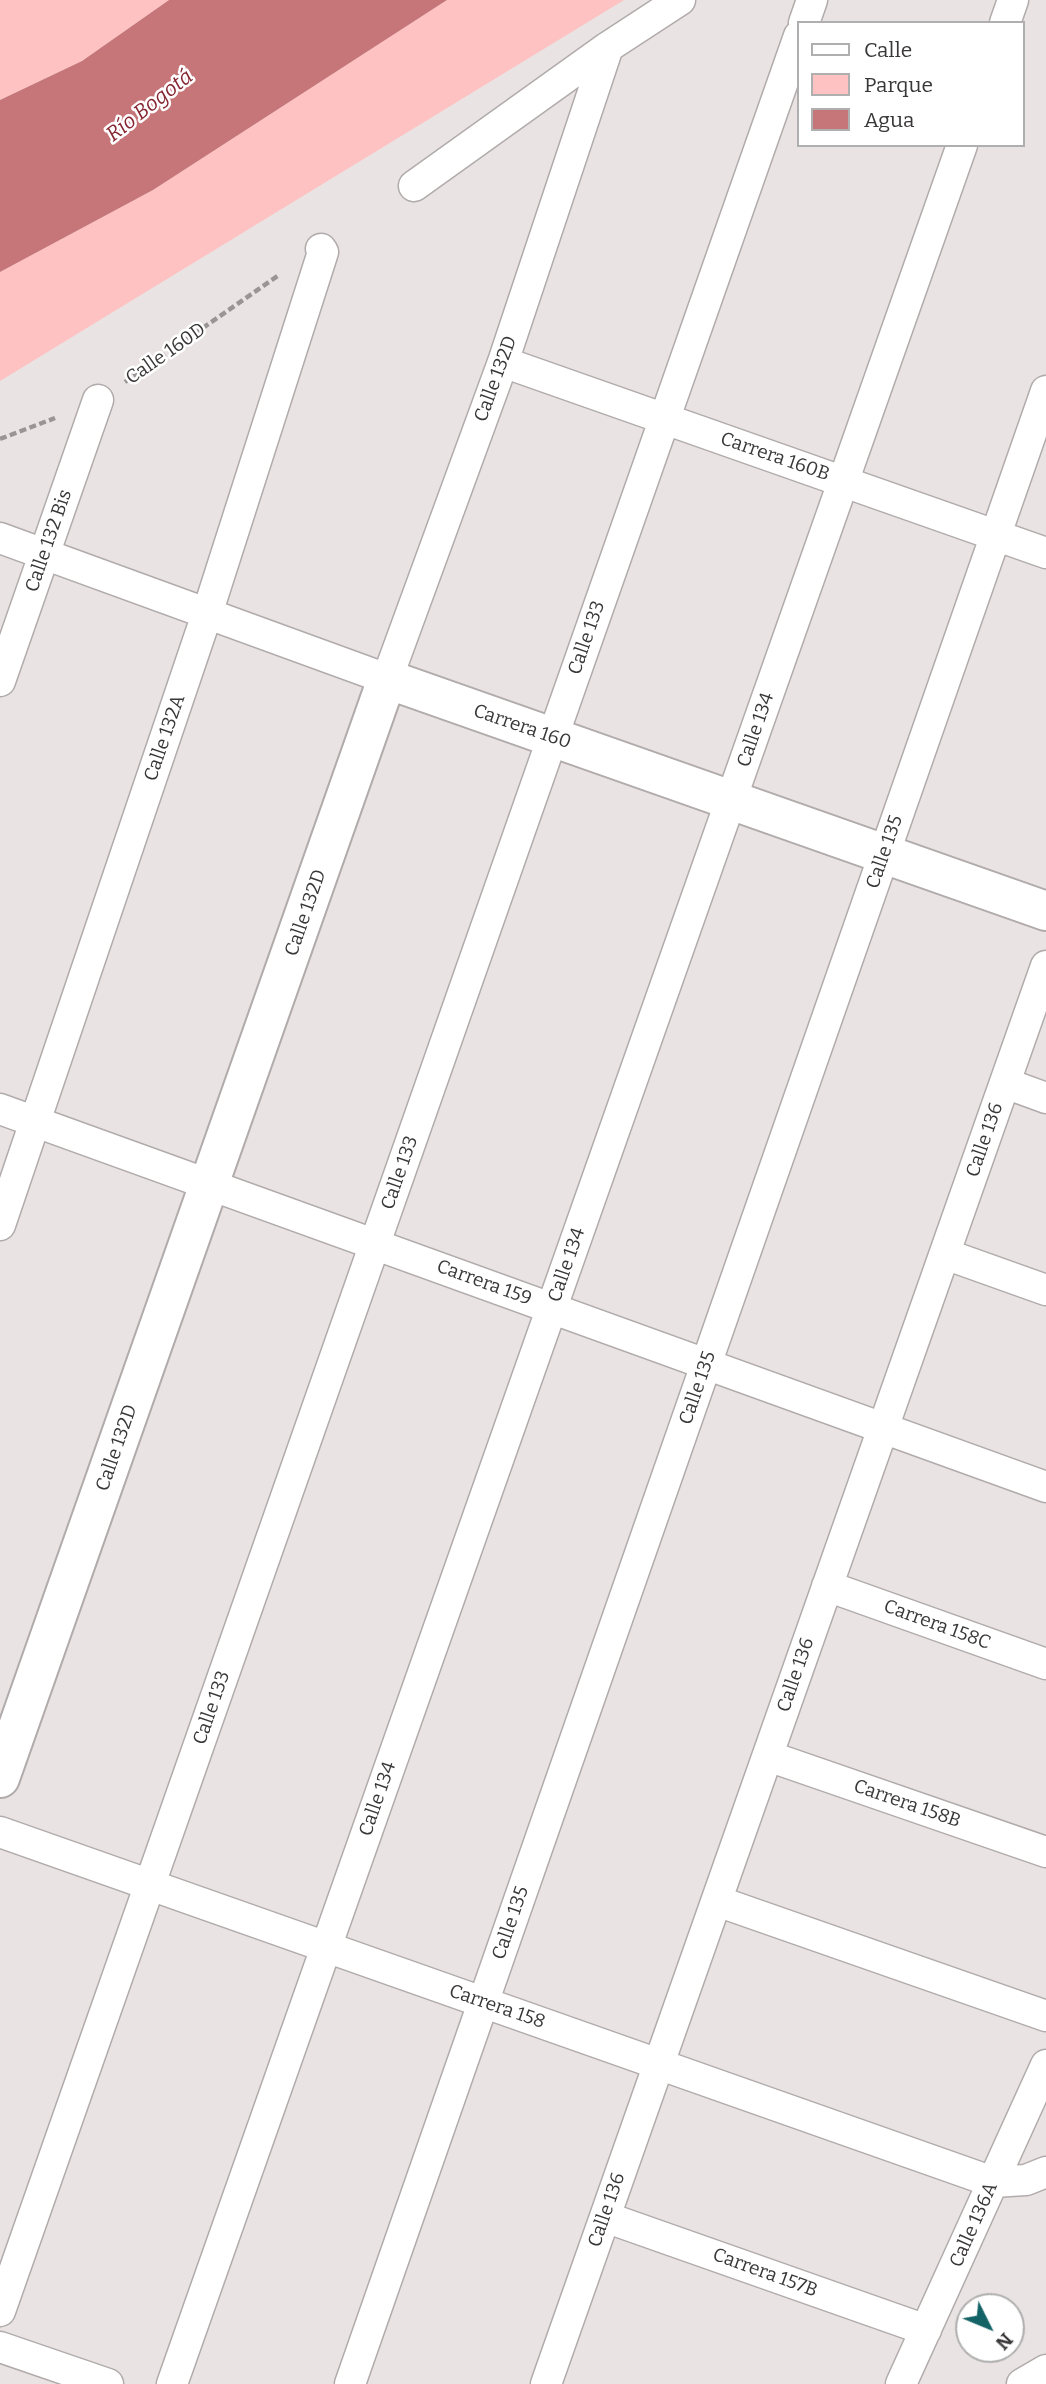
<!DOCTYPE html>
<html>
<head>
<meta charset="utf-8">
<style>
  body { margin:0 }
  #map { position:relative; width:1046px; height:2384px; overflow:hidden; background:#eae3e3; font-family:Bitter,serif }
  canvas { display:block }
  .legend { position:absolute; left:797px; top:21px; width:228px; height:126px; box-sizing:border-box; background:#fff; border:2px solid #b0afaf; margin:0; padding:9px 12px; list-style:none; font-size:21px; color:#393737 }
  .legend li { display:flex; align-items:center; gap:14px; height:35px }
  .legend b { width:35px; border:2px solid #b0afaf }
  .north { position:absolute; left:955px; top:2293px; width:70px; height:70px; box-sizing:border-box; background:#fff; border:2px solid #b0afaf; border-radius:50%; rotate:133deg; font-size:19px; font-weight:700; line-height:28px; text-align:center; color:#393737 }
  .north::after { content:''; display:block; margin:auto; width:24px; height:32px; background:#136366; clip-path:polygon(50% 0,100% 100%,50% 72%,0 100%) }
</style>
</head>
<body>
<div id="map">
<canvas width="1046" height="2384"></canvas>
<ul class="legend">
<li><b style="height:9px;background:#fff"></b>Calle</li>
<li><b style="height:19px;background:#fec2c2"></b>Parque</li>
<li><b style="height:19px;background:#c67678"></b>Agua</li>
</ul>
<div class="north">N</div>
</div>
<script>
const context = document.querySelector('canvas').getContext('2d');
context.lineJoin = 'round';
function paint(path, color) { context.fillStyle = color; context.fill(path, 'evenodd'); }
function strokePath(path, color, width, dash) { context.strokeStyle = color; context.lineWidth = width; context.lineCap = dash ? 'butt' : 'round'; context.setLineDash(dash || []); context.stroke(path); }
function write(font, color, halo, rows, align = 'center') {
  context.font = font + ' Bitter,serif'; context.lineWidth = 5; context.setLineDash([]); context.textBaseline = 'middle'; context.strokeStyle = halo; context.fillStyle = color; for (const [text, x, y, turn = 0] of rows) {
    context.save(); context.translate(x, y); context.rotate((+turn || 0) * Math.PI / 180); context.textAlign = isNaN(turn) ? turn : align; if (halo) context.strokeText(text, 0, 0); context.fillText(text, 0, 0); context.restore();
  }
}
paint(new Path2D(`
  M0 0H169L82 61 0 100Z
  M447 0H624L0 381V272L153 190Z`), '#fec2c2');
paint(new Path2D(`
  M169 0H447L153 190 0 272V100L82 61Z`), '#c67678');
const minor = new Path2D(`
  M804 23 812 0
  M1005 23 1013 0
  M414 186 608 47 680 0
  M503 362 1046 553
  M0 538 387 679 503 362 608 47
  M0 681 98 400
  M1005 1083 1046 1098
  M0 1109 1046 1487
  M0 1225 207 614 323 252 321 249
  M945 1254 1046 1290
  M827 1586 1046 1664
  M768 1756 1046 1852
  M0 1832 993 2182 1026 2180 1046 2172
  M717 1901 1046 2016
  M605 2217 926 2330
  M0 2311 799 36
  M0 2347 108 2384
  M172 2384 962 145
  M350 2384 1046 391
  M546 2384 1046 966
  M901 2384 1046 2065
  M1022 2384 1046 2370`);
const tertiary = new Path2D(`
  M0 1778 387 679 1046 911`);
strokePath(minor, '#b1abab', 33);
strokePath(tertiary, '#b1abab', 42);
strokePath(new Path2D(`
  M125 382 279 275
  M0 439 55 418`), '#9a9595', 4.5, [7, 3.5]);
strokePath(minor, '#fff', 30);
strokePath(tertiary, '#fff', 38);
write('19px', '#393737', '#fff', [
  ["Calle 160D",166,354,-35],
  ["Calle 132D",496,379,-70],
  ["Carrera 160B",775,457,19],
  ["Calle 132 Bis",49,541,-71],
  ["Calle 133",587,638,-71],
  ["Carrera 160",522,727,19],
  ["Calle 134",756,730,-71],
  ["Calle 132A",165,738,-71],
  ["Calle 135",885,852,-71],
  ["Calle 132D",306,913,-71],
  ["Calle 136",985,1140,-71],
  ["Calle 133",400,1173,-71],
  ["Calle 134",567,1265,-71],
  ["Carrera 159",484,1283,20],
  ["Calle 135",698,1388,-71],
  ["Calle 132D",117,1448,-71],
  ["Carrera 158C",937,1625,20],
  ["Calle 136",796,1675,-71],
  ["Calle 133",212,1708,-71],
  ["Calle 134",378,1799,-71],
  ["Carrera 158B",907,1804,19],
  ["Calle 135",511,1923,-71],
  ["Carrera 158",497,2007,19],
  ["Calle 136",607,2210,-71],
  ["Calle 136A",974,2225,-66],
  ["Carrera 157B",765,2273,20]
]);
write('italic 21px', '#852530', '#fff', [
  ["Río Bogotá",150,106,-38]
]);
</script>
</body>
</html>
